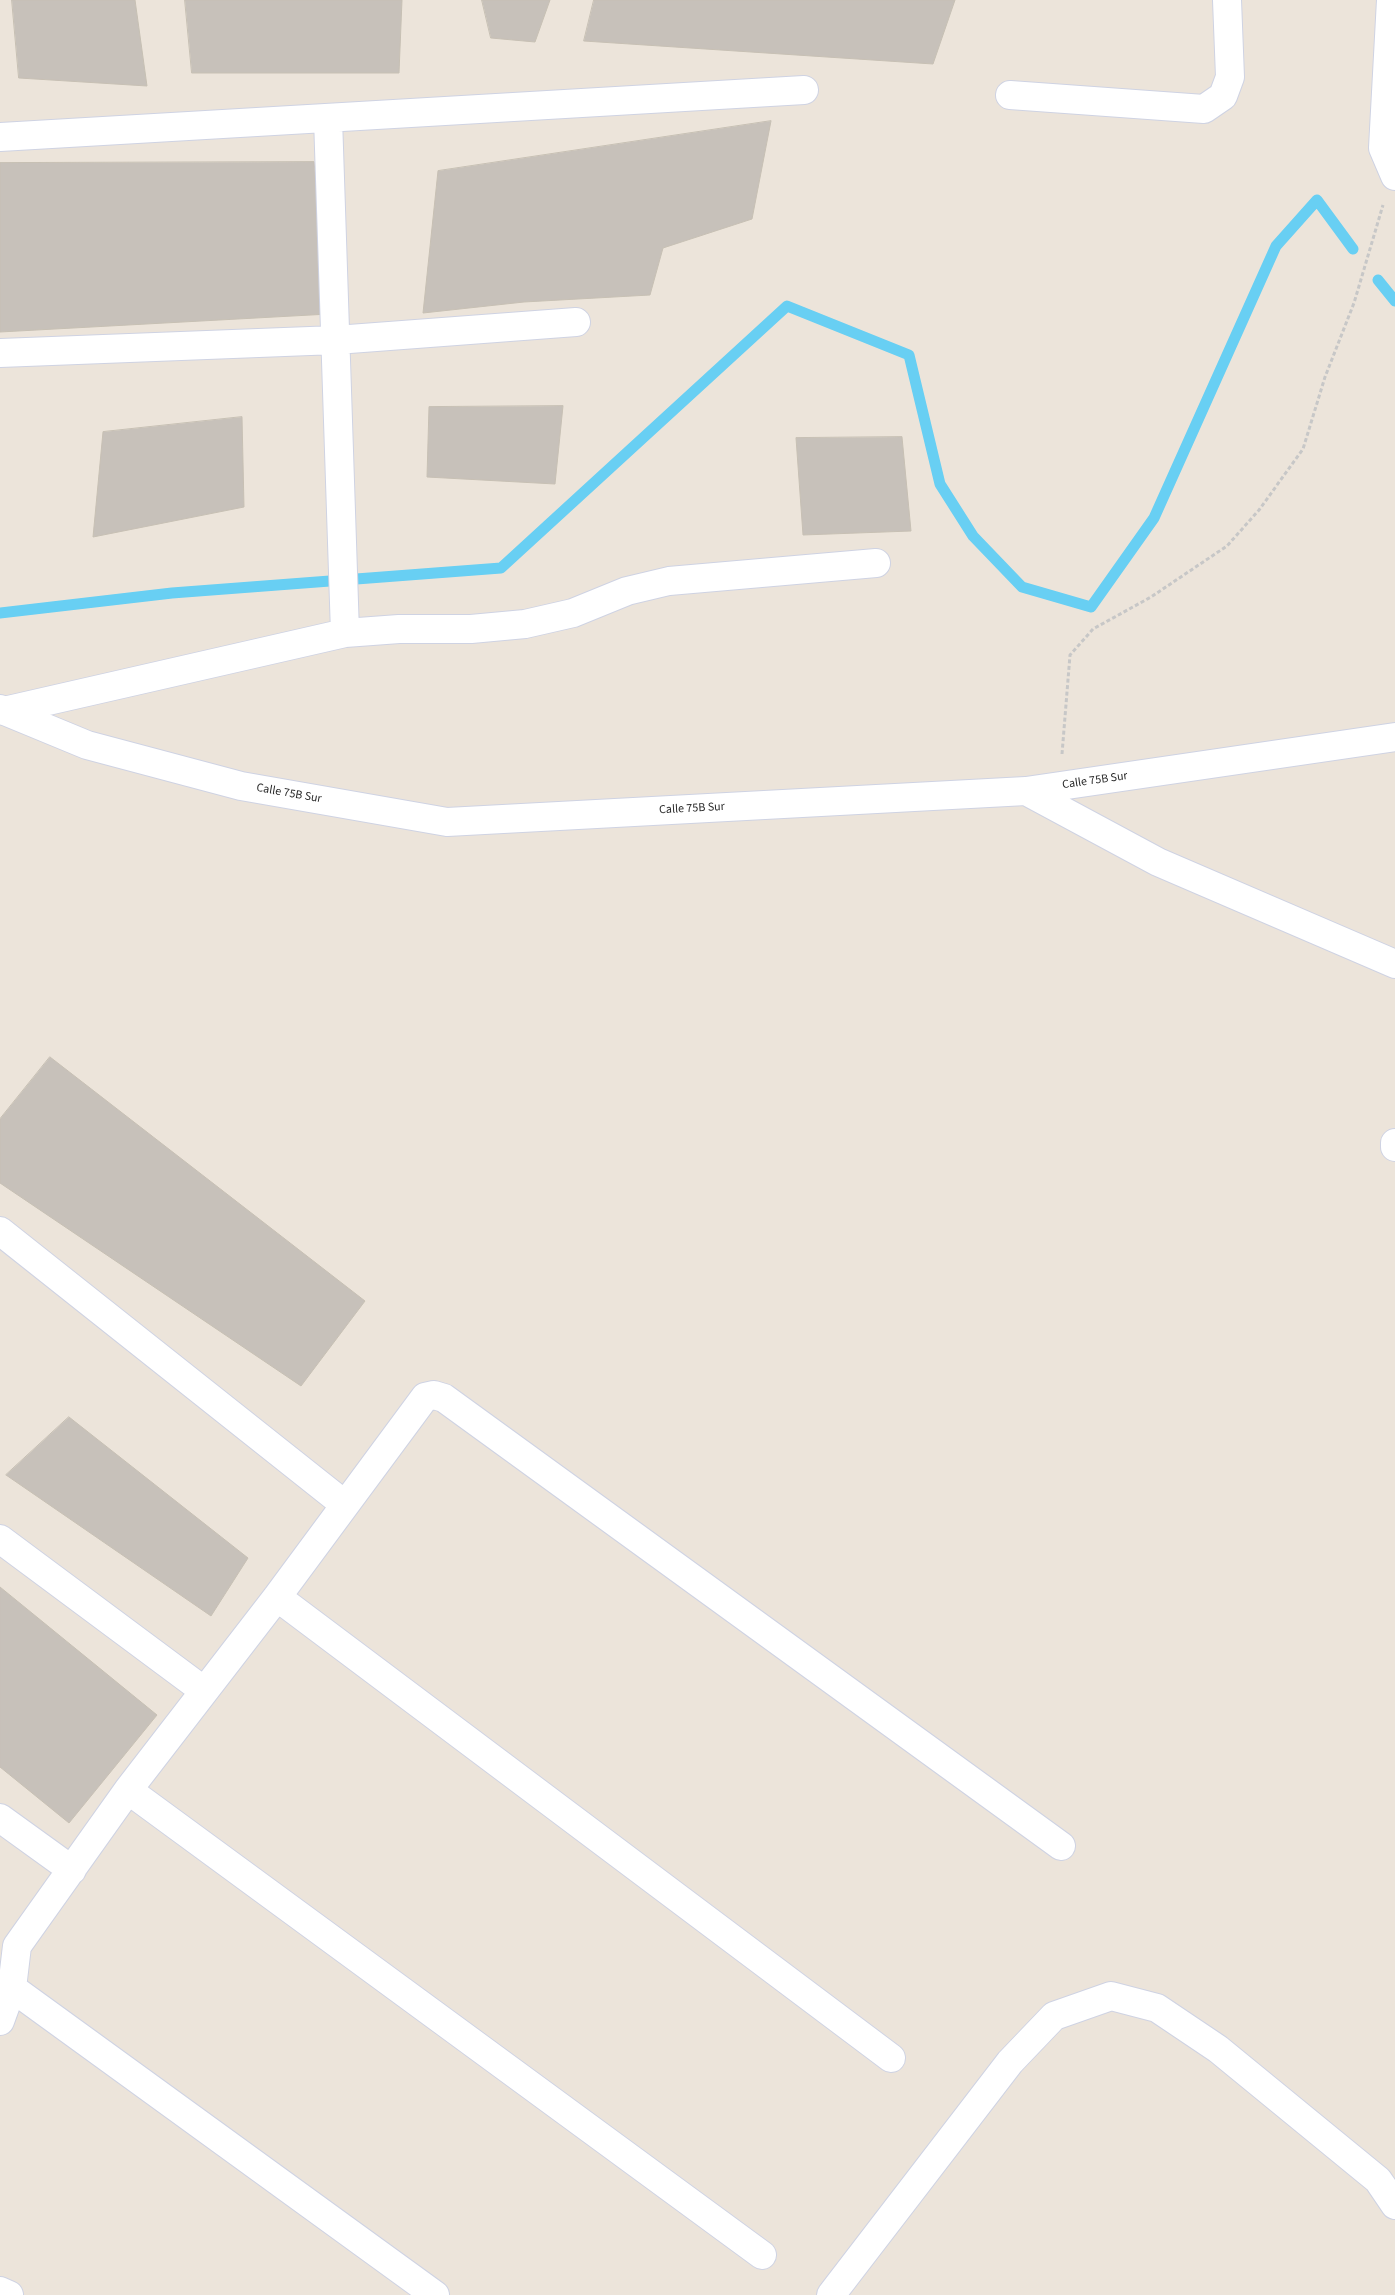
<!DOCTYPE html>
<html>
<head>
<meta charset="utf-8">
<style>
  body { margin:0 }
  canvas { display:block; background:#ece4da }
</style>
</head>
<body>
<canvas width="1395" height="2295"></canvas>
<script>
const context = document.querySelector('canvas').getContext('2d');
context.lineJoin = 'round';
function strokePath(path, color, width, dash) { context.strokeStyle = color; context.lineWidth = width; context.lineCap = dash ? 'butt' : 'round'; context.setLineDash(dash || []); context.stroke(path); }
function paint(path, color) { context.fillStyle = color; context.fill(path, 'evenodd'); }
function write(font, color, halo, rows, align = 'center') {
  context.font = font + ' "Source Sans 3",sans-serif'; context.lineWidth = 4.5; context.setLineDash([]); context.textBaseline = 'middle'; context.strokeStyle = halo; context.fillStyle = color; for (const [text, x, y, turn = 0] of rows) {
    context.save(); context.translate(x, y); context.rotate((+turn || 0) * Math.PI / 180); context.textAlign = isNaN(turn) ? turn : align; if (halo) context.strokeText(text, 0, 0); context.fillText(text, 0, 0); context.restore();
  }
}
strokePath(new Path2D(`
  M1378 280 1395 301
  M0 613 172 593 501 568 787 306 909 355 940 484 973 536 1022 587 1091 607 1154 518 1276 246 1317 200 1353 249`), '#68cff3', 11);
const building = new Path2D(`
  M12 0H135L147 86 19 78Z
  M185 0H402L399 73H192Z
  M482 0H550L535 42 491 38Z
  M594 0H955L933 64 584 41Z
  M771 121 752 219 663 248 650 295 524 302 423 313 438 171Z
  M314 162 329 314 0 332V163Z
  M563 406 555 484 427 477 429 407Z
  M242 417 244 507 93 537 103 432Z
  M902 437 911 531 803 535 796 438Z
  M50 1057 365 1301 301 1386 0 1183V1119Z
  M69 1417 248 1558 211 1616 6 1475Z
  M0 1587 157 1715 69 1823 0 1767Z`);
paint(building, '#c7c1ba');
strokePath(building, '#c7c0b4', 1);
const minor = new Path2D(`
  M1391 0 1383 148 1395 176
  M1010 95 1204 109 1223 96 1230 77 1227 0
  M328 118 345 633
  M0 137 804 90
  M0 353 336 340 576 322
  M0 709 87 745 241 786 447 822 1026 791 1395 737
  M4 711 345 633 399 629H471L525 624 573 613 627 591 669 581 876 563
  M1026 791 1158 862 1395 964
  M1395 1143V1147
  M0 1231 344 1504
  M0 1539 203 1690
  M277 1597 891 2058
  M128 1790 762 2255
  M0 1818 72 1870
  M12 1988 435 2295
  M0 2021 12 1988 17 1946 128 1790 277 1597 425 1397 434 1395 444 1398 1061 1846
  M0 2291 9 2295
  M831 2295 1010 2062 1054 2016 1111 1996 1157 2008 1218 2049 1378 2180 1395 2205`);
strokePath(minor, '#cfd3e3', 30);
strokePath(new Path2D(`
  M1062 754 1070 655 1093 629 1151 597 1227 546 1259 510 1303 449 1325 377 1354 303 1383 205`), '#c7c7c7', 3, [4, 2.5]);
strokePath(minor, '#fff', 28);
write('12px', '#292929', '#fff', [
  ["Calle 75B Sur",1095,781,-8],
  ["Calle 75B Sur",289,794,10],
  ["Calle 75B Sur",692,809,-3]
]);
</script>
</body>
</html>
